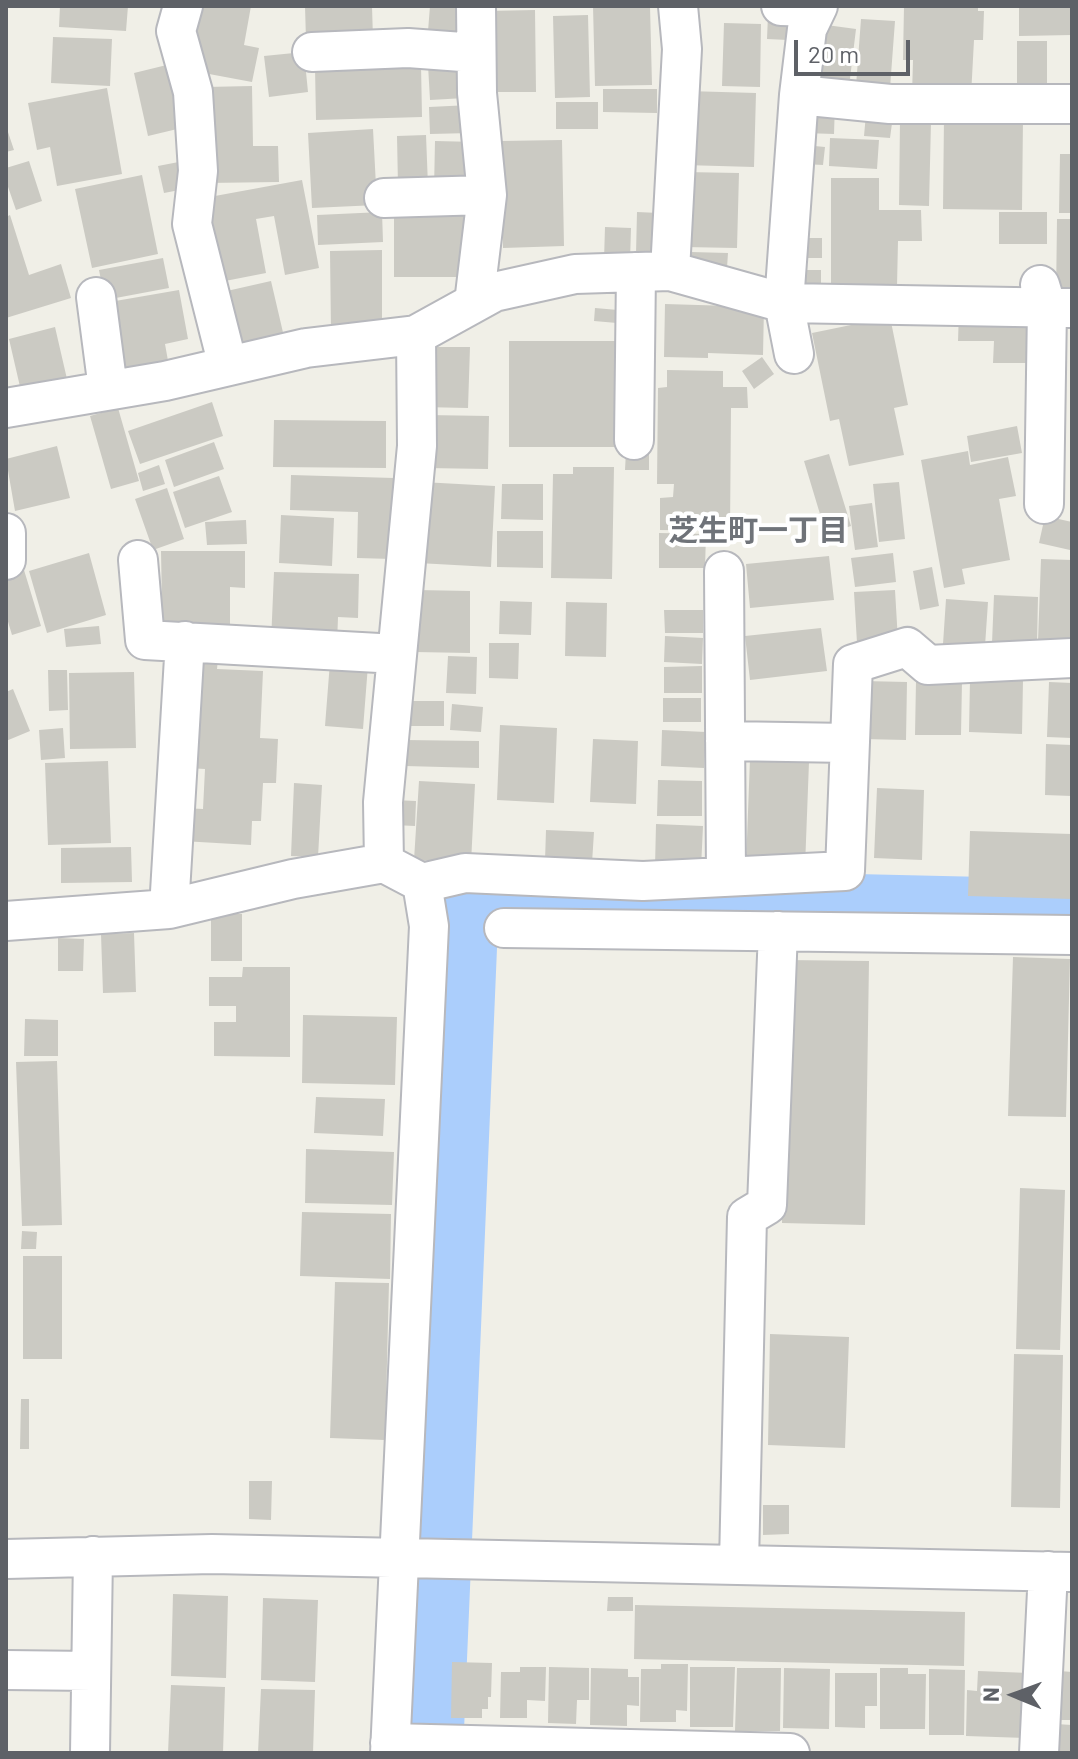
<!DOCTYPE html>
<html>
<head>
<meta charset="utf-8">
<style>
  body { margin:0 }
  #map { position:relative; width:1078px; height:1759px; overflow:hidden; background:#f0efe7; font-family:Barlow,sans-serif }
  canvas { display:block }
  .frame { position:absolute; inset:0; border:8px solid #5e6167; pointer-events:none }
  .north { position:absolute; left:974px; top:1655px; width:80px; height:80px; -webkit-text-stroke:6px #fff; paint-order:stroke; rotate:271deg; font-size:22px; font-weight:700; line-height:32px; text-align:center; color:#5e6167 }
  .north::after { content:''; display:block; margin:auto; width:28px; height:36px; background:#5e6167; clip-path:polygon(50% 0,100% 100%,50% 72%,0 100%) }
  .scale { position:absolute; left:794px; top:40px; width:116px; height:36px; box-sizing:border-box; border:4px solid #5e6167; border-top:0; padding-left:10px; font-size:24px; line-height:28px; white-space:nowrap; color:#5e6167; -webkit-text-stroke:6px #fff; paint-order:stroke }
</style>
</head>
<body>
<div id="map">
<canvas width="1078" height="1759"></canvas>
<div class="frame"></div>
<div class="north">N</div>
<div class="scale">20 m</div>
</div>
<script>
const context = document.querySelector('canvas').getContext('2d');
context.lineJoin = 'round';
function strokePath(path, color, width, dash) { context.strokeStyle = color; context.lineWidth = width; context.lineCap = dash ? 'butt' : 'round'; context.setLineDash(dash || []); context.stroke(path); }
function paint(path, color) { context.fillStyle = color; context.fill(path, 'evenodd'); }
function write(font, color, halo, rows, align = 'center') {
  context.font = font + ' Barlow,"Noto Sans JP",sans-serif'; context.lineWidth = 8; context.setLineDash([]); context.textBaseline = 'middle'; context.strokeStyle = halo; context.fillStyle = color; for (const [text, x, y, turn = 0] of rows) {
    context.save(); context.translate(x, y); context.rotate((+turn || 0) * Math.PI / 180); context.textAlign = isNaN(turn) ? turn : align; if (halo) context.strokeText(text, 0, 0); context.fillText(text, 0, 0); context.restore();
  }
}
strokePath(new Path2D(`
  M428 1753 464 900 1072 914`), '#abcefc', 70);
paint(new Path2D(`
  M60 6H128L126 31 59 27Z
  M189 6H251L244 45 259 48 252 82 193 71Z
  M305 6H372L373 39 306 40Z
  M430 6 464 7 462 46 427 44Z
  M593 6H650L652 85 595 86Z
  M904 6H978V11H984L983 40H974L971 96 912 95 913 60H903Z
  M1019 6H1072V35L1019 36Z
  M535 10 536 92H488L486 11Z
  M588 15 590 97 555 98 553 16Z
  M768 15 789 16 788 40 767 39Z
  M861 19 895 21 890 88 856 86Z
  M724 23 761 24 760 87 722 86Z
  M819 24 856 29 848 95 811 90Z
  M53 37 112 39 110 86 51 83Z
  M1017 41H1047V96H1017Z
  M304 52 308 92 269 97 264 56Z
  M179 62 194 125 148 136 134 73Z
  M463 63 465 98 430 100 428 65Z
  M421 64 422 117 316 120 315 67Z
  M252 86 253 146H278L279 182 206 183V87Z
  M107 88 122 174 57 186 50 147 37 150 28 103Z
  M603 89H657V113L603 112Z
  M687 91 756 93 754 167 684 165Z
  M556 102H598V129H556Z
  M805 103H835L834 134 804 133Z
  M470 105 471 133 430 134 429 107Z
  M866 114 893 116 890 138 864 136Z
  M944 117 1023 118 1022 210 943 209Z
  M900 120 931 121 929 206 899 205Z
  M6 126 14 150 6 152Z
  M373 129 377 205 312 208 308 133Z
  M426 135 428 186H398L397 136Z
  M830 138 879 140 877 169 829 166Z
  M562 140 564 246 503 248 501 141Z
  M435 141 477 142 476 191 434 190Z
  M804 145 825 147 823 165 803 164Z
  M1060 154H1072V213H1059Z
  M189 160 195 187 164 193 158 166Z
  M29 161 42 201 16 210 6 181V168Z
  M685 172 739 173 737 248 684 247Z
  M142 175 158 254 92 268 75 189Z
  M831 178H879V210H921L922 241H898L897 286H831Z
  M302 180 319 268 285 275 274 216 256 219 266 273 220 282 204 198Z
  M394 210H476V277H394Z
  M382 212 383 242 318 245 317 215Z
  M637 212 659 213 658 254H636Z
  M999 212H1047V244H999Z
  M10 215 29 275 61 264 71 298 6 318V217Z
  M1057 219H1072V299L1056 298Z
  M605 227 631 228 630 261 604 260Z
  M798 238H822V258H797Z
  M382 250V331L331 332 330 251Z
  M691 252 728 253 727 268 690 267Z
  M163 258 169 288 105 300 99 270Z
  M793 270H821V299H793Z
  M271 281 285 341 232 354 218 293Z
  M179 290 188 339 165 344 170 372 112 382 98 304Z
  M665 304 764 307 763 355 708 353V358L664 357Z
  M595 308 618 310 617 323 594 321Z
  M959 311H1034L1030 363H993L994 341H958Z
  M890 317 908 405 894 408 904 455 849 466 839 419 830 421 812 333Z
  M55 327 67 379 21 391 9 339Z
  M509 341H616V447H509Z
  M424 347H470L468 408 422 407Z
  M762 357 774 374 754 389 742 371Z
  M667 370 723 371V387H747L748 408H731L730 531 660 530V498L673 497 674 484H657L658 388 667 387Z
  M212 402 223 436 140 464 128 431Z
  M118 408 139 481 111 489 90 416Z
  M427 415 489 416 488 469 426 468Z
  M274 420 386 421V468L273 467Z
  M1017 426 1022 453 971 462 967 436Z
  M214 442 224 469 174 487 165 460Z
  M57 446 70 498 15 511 6 459Z
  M626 451H649V470H625Z
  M968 451 970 465 1008 457 1016 496 999 499 1010 560 962 569 965 584 944 588 921 460Z
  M829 454 851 526 826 534 804 461Z
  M159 465 165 484 143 491 138 473Z
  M573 467H614L612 579 551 578 553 474H573Z
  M291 475 394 478 392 559 357 558 358 512 290 510Z
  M219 476 232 512 185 528 173 492Z
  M422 482 495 486 491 567 418 563Z
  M899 482 905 539 879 542 873 484Z
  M502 484H543V520L501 519Z
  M167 488 184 539 153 550 135 499Z
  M872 503 878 547 855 550 849 506Z
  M281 515 334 518 332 566 279 563Z
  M1045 516 1072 522 1070 550 1039 543Z
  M246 520 247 544 207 545 205 522Z
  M497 531H543V568L497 567Z
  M659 533 706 534 705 568H659Z
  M161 551H245V588L230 587V638L148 637V605H162Z
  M89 553 106 615 47 633 29 571Z
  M893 553 896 582 855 587 851 558Z
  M829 556 834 600 750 608 746 564Z
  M1041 559 1072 560V642L1038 641Z
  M932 567 939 606 920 610 913 571Z
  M24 570 41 626 12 635 6 615V576Z
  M274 572 359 574 358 618 338 617 337 644 271 642Z
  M416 590 470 591V653L415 652Z
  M895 590 898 641 857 643 854 592Z
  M994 595 1038 597 1037 644 992 643Z
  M946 599 988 602 985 646 943 644Z
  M500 601 532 602 531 635 499 634Z
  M566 602 607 603 606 657 565 656Z
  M664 610H703V633H665Z
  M99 626 101 644 66 647 64 629Z
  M821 628 827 671 750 680 745 636Z
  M665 636 703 638 702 664 664 662Z
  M489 643H519L518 679 489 678Z
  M448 656 477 657 476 694 446 693Z
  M194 658 218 659 217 669 263 671 260 738 278 739 276 783H263L261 821H252L251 845 182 841 184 808 203 809 205 769 188 768Z
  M330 662 368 665 363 729 325 726Z
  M702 666V693H664V667Z
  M48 670H67L68 710 49 711Z
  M134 672 136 748 70 749 69 673Z
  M970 679 1023 680 1022 734 969 732Z
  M863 681 907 682 906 740 863 739Z
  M916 681H962L961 735H915Z
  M1049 682 1072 683V738L1047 737Z
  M13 689 30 731 6 741V692Z
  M663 698H701V722H663Z
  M407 701H444V726H408Z
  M452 704 483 707 481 732 450 730Z
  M500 725 557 728 554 803 497 800Z
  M63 728 65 758 41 760 39 730Z
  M662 730 706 732 704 768 661 766Z
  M593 739 638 741 636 804 590 802Z
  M405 740 479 741V768L405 766Z
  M1046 744 1072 745V796L1045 795Z
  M750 759 809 762 805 867 746 865Z
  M108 761 111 843 48 845 45 763Z
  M658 780 702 781V816H657Z
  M419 781 475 784 471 863 414 860Z
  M294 783 322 785 318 857 291 856Z
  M877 788 924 790 922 860 874 858Z
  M394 800 416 801 415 826 394 825Z
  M656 824 703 826 701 868 655 867Z
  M546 830 594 832 592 863 545 861Z
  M970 831 1072 834V899L968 896Z
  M131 847 132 882 61 883V848Z
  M211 914H242V961H211Z
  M134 933 136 992 103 993 101 934Z
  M58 938 84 939 83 971H58Z
  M1013 957 1070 959 1066 1117 1008 1116Z
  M786 960 869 961 865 1225 782 1223Z
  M243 967H290V1057L214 1056V1022H236V1006H209V977H242Z
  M303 1015 397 1017 395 1085 302 1083Z
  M25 1019 58 1020V1056H24Z
  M57 1061 62 1225 22 1226 16 1062Z
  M316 1097 385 1099 383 1136 314 1133Z
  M306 1149 394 1152 392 1205 305 1203Z
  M1020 1188 1065 1190 1060 1350 1016 1349Z
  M302 1212 391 1214 390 1279 300 1276Z
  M22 1231 37 1232 36 1249H21Z
  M23 1256H62V1359H23Z
  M335 1282 389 1283 385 1440 330 1438Z
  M770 1334 849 1337 845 1448 768 1445Z
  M1014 1354 1063 1355 1060 1508 1011 1507Z
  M21 1399H29V1449H20Z
  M249 1481H272L271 1520 249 1519Z
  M763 1505H789V1534L763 1535Z
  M173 1594 228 1596 226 1678 171 1676Z
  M608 1597H633V1611H607Z
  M263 1598 318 1600 315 1682 261 1680Z
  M635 1605 965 1612 964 1666 634 1659Z
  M452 1662 492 1663 491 1697H488V1709H482V1718H451Z
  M661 1664H688L687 1711 676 1710V1722H640L641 1669H661Z
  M520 1667H546L545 1701 527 1700V1718H500L501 1672H520Z
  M549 1667 589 1668V1700H577L576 1724 548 1723Z
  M690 1667H735L733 1727H690Z
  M591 1668 628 1669V1677H639V1706L627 1705V1726L590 1725Z
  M737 1668H781L780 1731H735Z
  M784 1668 830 1669 829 1729 783 1728Z
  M880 1668H908V1674H926L925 1729H880Z
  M929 1669 965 1670 964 1735H929Z
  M978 1671 1029 1673 1026 1738 966 1736 967 1690 977 1691Z
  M1060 1671 1072 1672V1720H1058Z
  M835 1673H877V1706H865V1728L835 1727Z
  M171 1685 225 1687 223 1753H168Z
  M261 1689 315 1690 313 1753H258Z
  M1056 1724 1072 1725V1753H1054Z`), '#cbcac3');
const minor = new Path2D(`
  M183 6 176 31 193 92 198 171 192 224 228 366
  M781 6 817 7
  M312 52 408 48 476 53
  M799 95 890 104H1072
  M384 198 487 195
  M670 271 682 49 678 6
  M1040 285 1047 308 1044 504
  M96 297 108 389
  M474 303 487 195 477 93 476 6
  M794 354 784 303 799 95 807 29 818 6
  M6 408 165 381 306 348 416 335 494 292 575 274 670 271 784 303 1072 308
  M634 440 636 272
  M6 533V560
  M138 560 145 640 397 654
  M724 571 726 877
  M725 741 850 743
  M384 863 383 802 417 446 416 335
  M422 883 465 873 643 881 845 871 853 664 907 647 928 665 1072 658
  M169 909 185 641
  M6 921 169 909 293 879 384 863 422 883 429 926 390 1753
  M504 928 1072 935
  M6 1559 212 1554 1072 1572
  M739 1563 747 1217 767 1205 778 931
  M6 1670 91 1671
  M390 1743 790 1753
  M90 1753 93 1556
  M1039 1753 1048 1571`);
strokePath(minor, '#b7b8bd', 42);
strokePath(minor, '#fff', 38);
write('bold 30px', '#6f7379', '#fff', [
  ["芝生町一丁目",758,531]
]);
</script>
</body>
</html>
